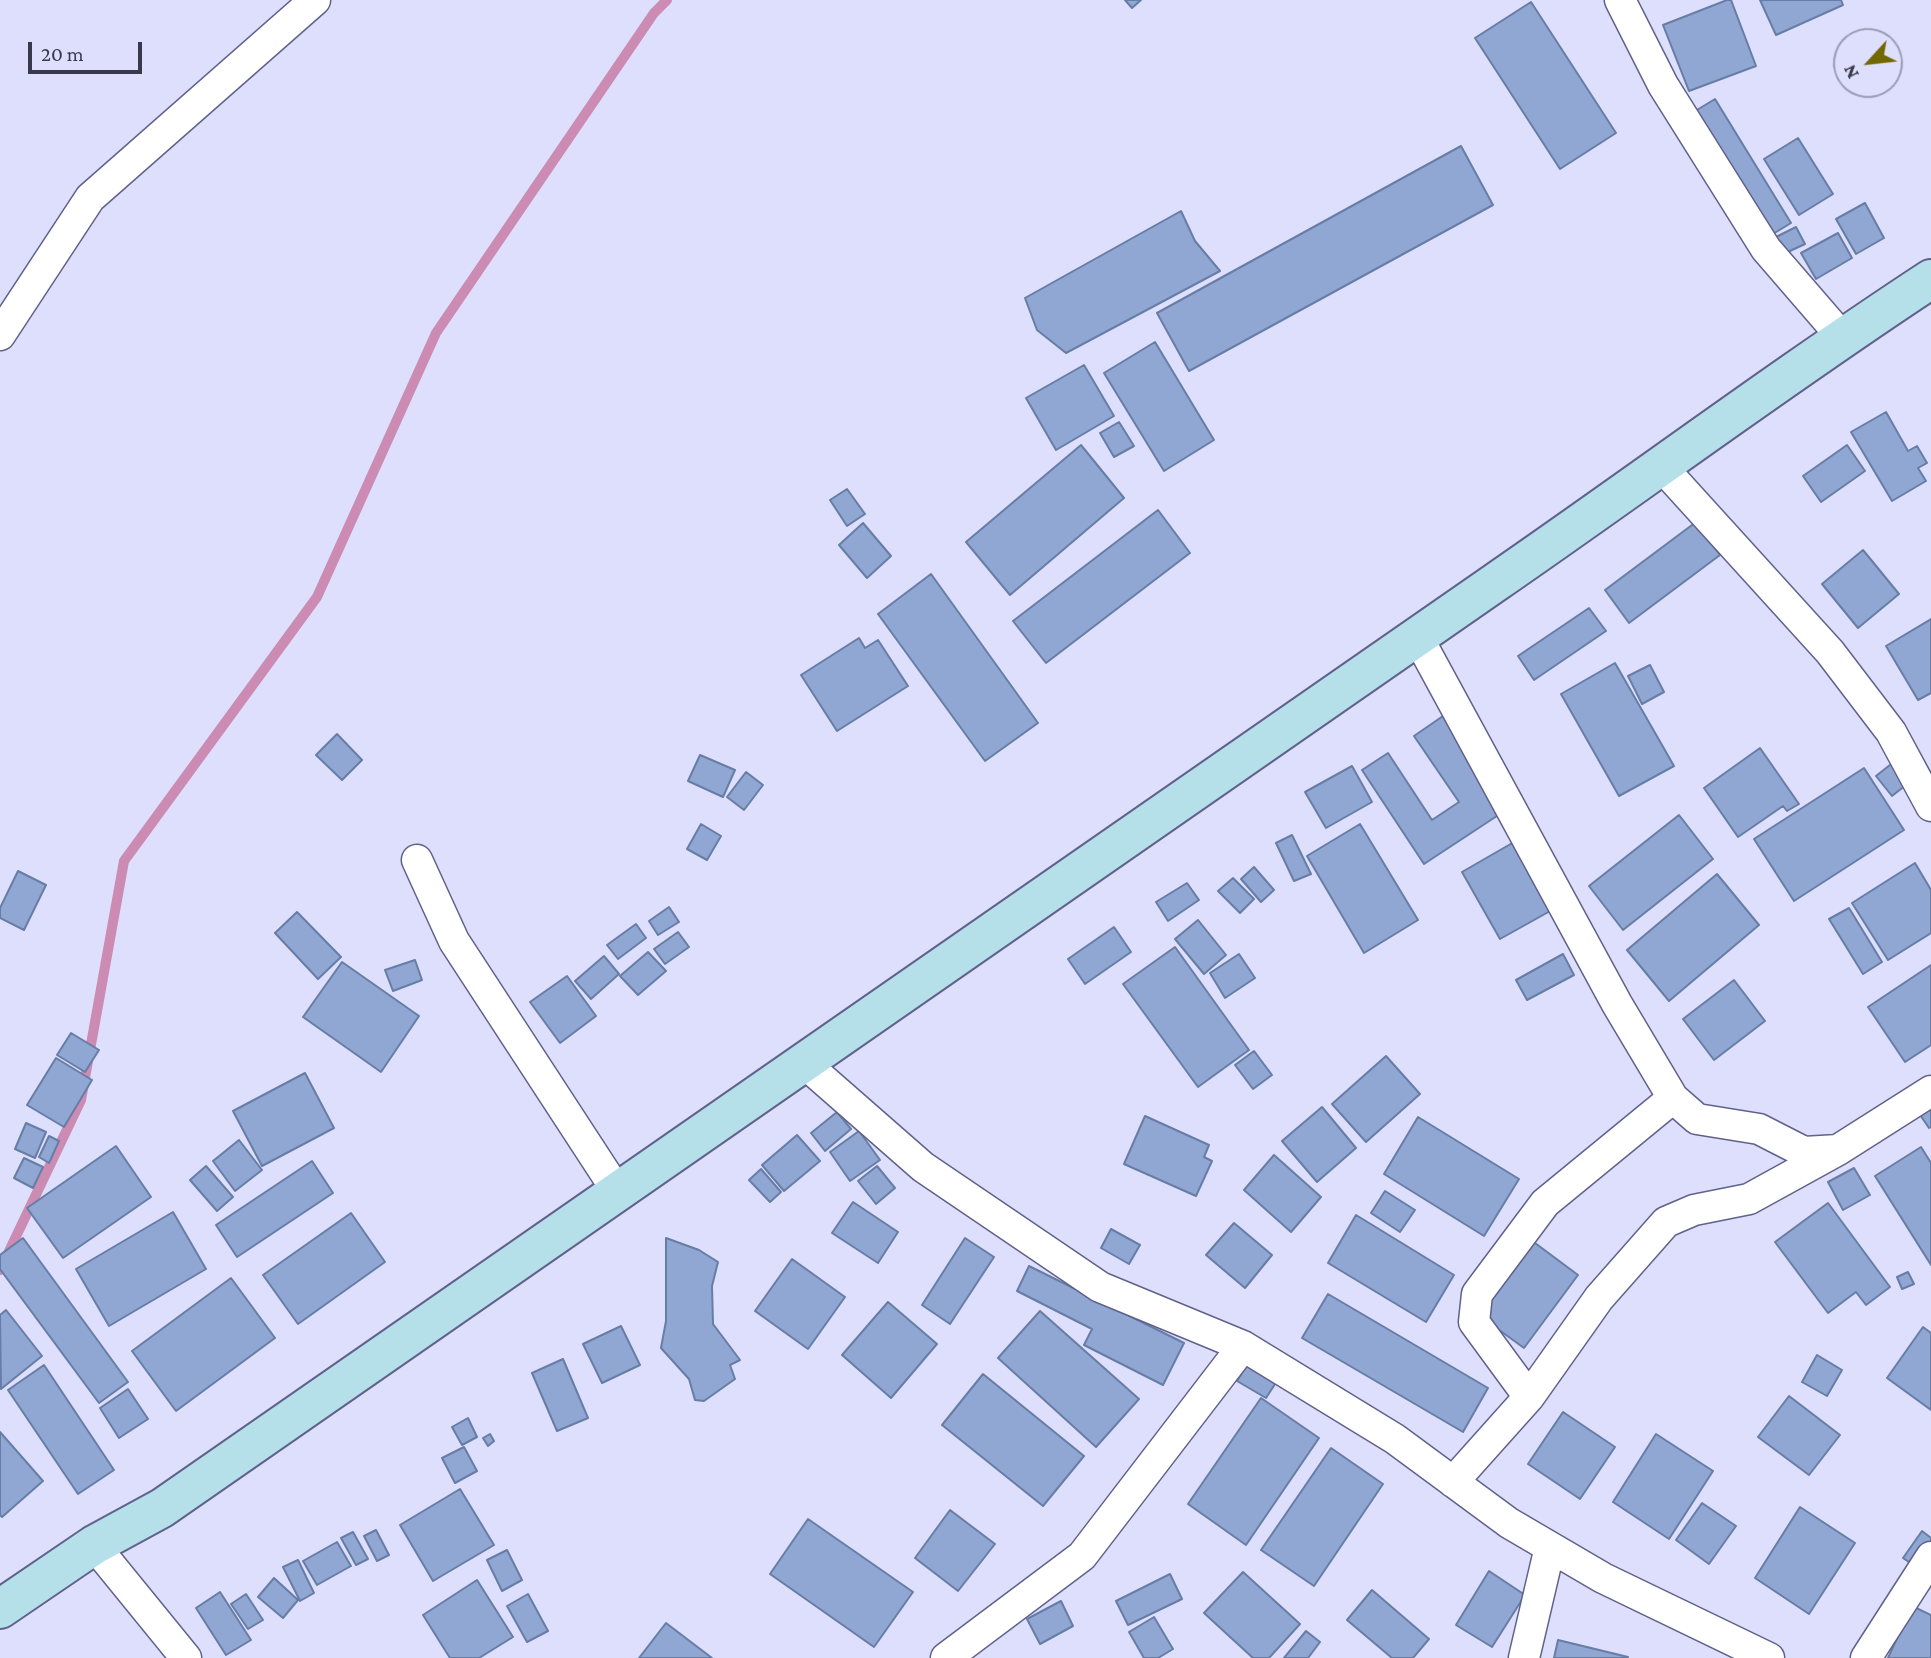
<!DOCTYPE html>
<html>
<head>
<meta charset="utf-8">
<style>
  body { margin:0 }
  #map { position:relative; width:1931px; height:1658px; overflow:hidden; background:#dddffd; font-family:"Crimson Pro",serif }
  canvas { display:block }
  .north { position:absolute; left:1833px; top:28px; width:70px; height:70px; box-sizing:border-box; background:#dddffd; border:2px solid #9b9db7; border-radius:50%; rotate:243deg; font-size:19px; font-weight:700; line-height:28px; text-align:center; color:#39394d }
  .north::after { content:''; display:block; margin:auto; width:24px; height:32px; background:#726700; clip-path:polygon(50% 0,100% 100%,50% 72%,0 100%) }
  .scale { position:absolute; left:28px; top:42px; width:114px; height:32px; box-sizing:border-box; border:4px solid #39394d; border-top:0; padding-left:9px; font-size:21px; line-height:24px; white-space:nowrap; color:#39394d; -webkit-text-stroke:5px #dddffd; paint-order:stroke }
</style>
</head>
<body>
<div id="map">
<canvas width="1931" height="1658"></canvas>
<div class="north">N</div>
<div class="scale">20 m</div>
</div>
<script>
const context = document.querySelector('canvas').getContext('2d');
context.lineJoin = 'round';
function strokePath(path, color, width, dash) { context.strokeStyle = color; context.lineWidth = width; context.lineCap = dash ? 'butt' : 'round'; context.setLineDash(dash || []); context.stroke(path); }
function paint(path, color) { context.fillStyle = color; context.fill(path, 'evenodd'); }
strokePath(new Path2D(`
  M0 1270 81 1100 124 861 317 597 436 333 654 13 667 0`), '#cb8bb2', 10);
const building = new Path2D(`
  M1125 0H1141L1132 8Z
  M1727 0H1731L1756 66 1689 91 1663 25Z
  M1760 0H1841L1843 5 1776 35Z
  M1531 2 1616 133 1560 169 1475 38Z
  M1715 99 1791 223 1768 237 1692 113Z
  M1798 138 1833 194 1799 215 1764 159Z
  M1461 146 1493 205 1189 371 1157 313Z
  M1865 203 1884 238 1856 254 1836 219Z
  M1181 211 1195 241 1220 271 1066 353 1037 330 1025 298Z
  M1796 227 1805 244 1777 257 1768 241Z
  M1838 233 1852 258 1816 279 1801 253Z
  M1155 342 1214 440 1164 471 1104 373Z
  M1084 365 1114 416 1056 450 1026 398Z
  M1886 412 1908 451 1917 446 1927 463 1918 468 1926 481 1892 501 1851 432Z
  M1119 422 1134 446 1114 457 1100 433Z
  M1081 445 1124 498 1010 595 966 542Z
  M1847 445 1865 471 1821 502 1803 476Z
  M847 489 865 514 847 526 830 500Z
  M1158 510 1190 553 1046 663 1013 621Z
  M1696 522 1720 555 1629 623 1605 590Z
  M863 523 891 556 867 578 839 545Z
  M1863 550 1899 594 1858 628 1822 584Z
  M931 574 1038 723 985 761 878 614Z
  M1589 608 1606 631 1534 680 1518 656Z
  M1931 619V693L1918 700 1886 646Z
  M859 638 865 648 878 640 908 686 837 731 801 675Z
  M1615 663 1674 766 1619 796 1561 694Z
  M1650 665 1664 692 1642 704 1628 676Z
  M1443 716 1506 810 1424 864 1362 770 1388 753 1432 820 1459 802 1414 736Z
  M337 734 362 760 342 780 316 755Z
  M1760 748 1799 804 1787 811 1783 806 1738 837 1704 788Z
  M700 755 735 770 723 797 688 781Z
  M1895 761 1911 781 1892 796 1876 776Z
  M1352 766 1372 802 1326 828 1305 792Z
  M1864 768 1904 830 1794 901 1754 839Z
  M746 772 763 785 744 810 727 797Z
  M1679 815 1713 859 1623 930 1589 886Z
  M701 824 721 836 707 860 687 849Z
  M1360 824 1418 920 1364 953 1307 856Z
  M1292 835 1311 874 1294 881 1276 843Z
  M1514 842 1552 910 1500 939 1462 872Z
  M1915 863 1931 890V933L1888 960 1852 903Z
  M1254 867 1274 890 1261 902 1241 879Z
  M18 871 46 885 24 930 0 918V908Z
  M1717 874 1759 925 1669 1001 1627 950Z
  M1233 878 1254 899 1240 913 1218 891Z
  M1187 883 1199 900 1168 921 1156 902Z
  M669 907 679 922 658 935 649 921Z
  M1849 908 1882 962 1863 974 1829 919Z
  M297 912 341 957 318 979 275 933Z
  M1198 920 1226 955 1204 974 1175 939Z
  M636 924 646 938 618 959 607 945Z
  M1114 927 1131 952 1085 984 1068 959Z
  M678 932 689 947 665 964 654 949Z
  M1175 947 1249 1050 1198 1087 1123 984Z
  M648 952 666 971 638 995 620 976Z
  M1239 954 1255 978 1225 998 1210 973Z
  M1563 954 1574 975 1527 1000 1516 980Z
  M604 956 619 974 591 999 575 981Z
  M415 960 422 980 393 991 385 970Z
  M342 962 419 1016 381 1072 303 1017Z
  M1931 965V1045L1905 1062 1868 1007Z
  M567 976 596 1016 560 1043 530 1002Z
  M1734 980 1765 1021 1714 1060 1683 1019Z
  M71 1033 99 1050 85 1072 57 1055Z
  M1254 1051 1272 1075 1253 1089 1235 1065Z
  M1386 1056 1420 1094 1366 1142 1332 1104Z
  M56 1058 92 1080 64 1127 27 1105Z
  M305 1073 334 1128 262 1166 233 1111Z
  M1931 1099V1127L1929 1128 1916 1109Z
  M1322 1107 1356 1148 1317 1182 1282 1141Z
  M837 1112 851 1129 825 1151 811 1133Z
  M1145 1116 1209 1145 1204 1157 1212 1161 1196 1196 1124 1164Z
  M1418 1117 1519 1179 1484 1236 1384 1174Z
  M26 1123 46 1132 35 1158 15 1149Z
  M859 1131 880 1160 850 1181 830 1152Z
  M797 1135 820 1161 784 1191 762 1165Z
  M49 1136 59 1141 49 1163 39 1157Z
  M239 1140 262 1170 235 1191 213 1161Z
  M116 1146 151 1197 63 1258 27 1208Z
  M1921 1147 1931 1163V1265L1875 1176Z
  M1274 1155 1321 1197 1291 1232 1244 1190Z
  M24 1158 43 1167 33 1188 14 1178Z
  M312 1161 333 1193 237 1257 216 1225Z
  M206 1166 233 1197 217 1211 190 1180Z
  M877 1166 895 1188 876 1204 858 1181Z
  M1854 1168 1870 1195 1843 1210 1828 1182Z
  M761 1169 781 1192 770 1202 749 1180Z
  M1385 1191 1415 1210 1400 1232 1371 1213Z
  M853 1202 898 1232 878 1263 832 1233Z
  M1828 1203 1890 1287 1866 1305 1856 1292 1828 1313 1775 1242Z
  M173 1212 206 1269 109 1326 76 1269Z
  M351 1213 385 1262 298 1324 263 1275Z
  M1356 1215 1454 1275 1426 1322 1328 1263Z
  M1234 1223 1272 1255 1245 1288 1206 1255Z
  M1111 1229 1140 1245 1129 1264 1101 1248Z
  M23 1238 128 1382 99 1403 0 1269V1255Z
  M666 1238 699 1250 718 1262 712 1286 713 1324 740 1360 730 1365 735 1379 704 1401 695 1400 689 1379 661 1348 666 1321Z
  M965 1238 994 1257 950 1324 922 1305Z
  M1531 1240 1578 1275 1524 1348 1477 1314Z
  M792 1259 845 1297 808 1349 755 1311Z
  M1029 1266 1184 1343 1163 1385 1084 1345 1092 1329 1017 1291Z
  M1908 1272 1914 1284 1902 1289 1897 1277Z
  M231 1278 275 1338 176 1411 132 1351Z
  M1328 1294 1488 1388 1463 1432 1302 1338Z
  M888 1302 937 1344 891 1398 842 1355Z
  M6 1310 42 1356 1 1389 0 1315Z
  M1040 1311 1139 1399 1096 1447 998 1358Z
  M621 1326 640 1365 602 1383 583 1344Z
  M1923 1327 1931 1333V1410L1887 1378Z
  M1817 1355 1842 1370 1827 1396 1802 1382Z
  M563 1359 588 1418 557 1431 532 1373Z
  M1248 1363 1277 1381 1266 1398 1237 1381Z
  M44 1365 114 1470 78 1494 8 1390Z
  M983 1374 1084 1456 1043 1506 942 1425Z
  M128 1389 148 1419 119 1438 100 1408Z
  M1789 1396 1840 1435 1809 1475 1758 1437Z
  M1261 1398 1319 1438 1246 1545 1188 1504Z
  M1563 1412 1615 1447 1580 1499 1528 1464Z
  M468 1418 477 1437 462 1445 452 1427Z
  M0 1432 43 1481 2 1517 0 1515Z
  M490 1434 494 1441 488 1446 483 1438Z
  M1656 1434 1713 1471 1669 1539 1613 1502Z
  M464 1447 477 1471 455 1483 442 1458Z
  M1331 1448 1383 1484 1314 1586 1261 1550Z
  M460 1489 494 1545 433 1581 400 1525Z
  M1702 1503 1736 1526 1709 1564 1676 1540Z
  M1800 1507 1855 1543 1809 1614 1755 1578Z
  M950 1510 995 1544 958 1591 915 1558Z
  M808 1519 913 1592 874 1647 770 1574Z
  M376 1530 389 1555 377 1561 364 1536Z
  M1922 1531 1931 1538V1550L1919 1569 1903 1558Z
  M353 1532 368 1559 356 1565 341 1538Z
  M337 1542 351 1566 317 1585 303 1561Z
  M507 1550 522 1580 502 1591 487 1560Z
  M298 1560 314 1593 300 1601 283 1567Z
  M1489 1571 1525 1595 1492 1647 1456 1625Z
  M1243 1572 1300 1624 1269 1658H1253L1204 1613Z
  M1170 1574 1182 1599 1128 1625 1116 1601Z
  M274 1578 298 1600 283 1618 258 1597Z
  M477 1580 513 1637 479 1658H450L423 1615Z
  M1372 1590 1429 1639 1413 1658H1392L1347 1620Z
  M220 1592 251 1640 226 1655 196 1608Z
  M246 1594 263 1620 248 1629 231 1604Z
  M528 1594 548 1631 527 1642 507 1606Z
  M1061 1601 1073 1626 1040 1644 1027 1619Z
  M1912 1606 1931 1615V1658H1888Z
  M1154 1617 1173 1649 1158 1658H1144L1129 1632Z
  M666 1623 712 1658H639Z
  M1306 1631 1320 1642 1308 1658H1284Z
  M1558 1640 1628 1657 1627 1658H1554Z`);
paint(building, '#8fa7d2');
strokePath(building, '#677da6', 2);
const street = new Path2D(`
  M1620 0 1663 85 1766 249 1842 337
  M0 335 90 198 315 0
  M1662 467 1830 652 1891 732 1931 806
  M1417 636 1617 1004 1673 1098 1697 1119 1759 1129 1804 1152 1838 1150
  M417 860 454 941 619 1194
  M802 1061 923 1167 1100 1287 1243 1346 1395 1439 1509 1523 1550 1547 1603 1578 1769 1658
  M1529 1397 1474 1322 1477 1294 1545 1203 1673 1098
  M1453 1482 1529 1397 1599 1298 1666 1222 1694 1210 1749 1199 1838 1150 1931 1091
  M94 1545 186 1658
  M946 1658 1082 1556 1243 1346
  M1524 1658 1550 1547
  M1866 1658 1931 1557`);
const secondary = new Path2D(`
  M0 1609 94 1545 162 1508C608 1201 1050 889 1496 582 1641 482 1783 376 1931 279`);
strokePath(street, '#60618c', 33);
strokePath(secondary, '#60618c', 42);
strokePath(street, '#fff', 30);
strokePath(secondary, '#b5e0ea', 38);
</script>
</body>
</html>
